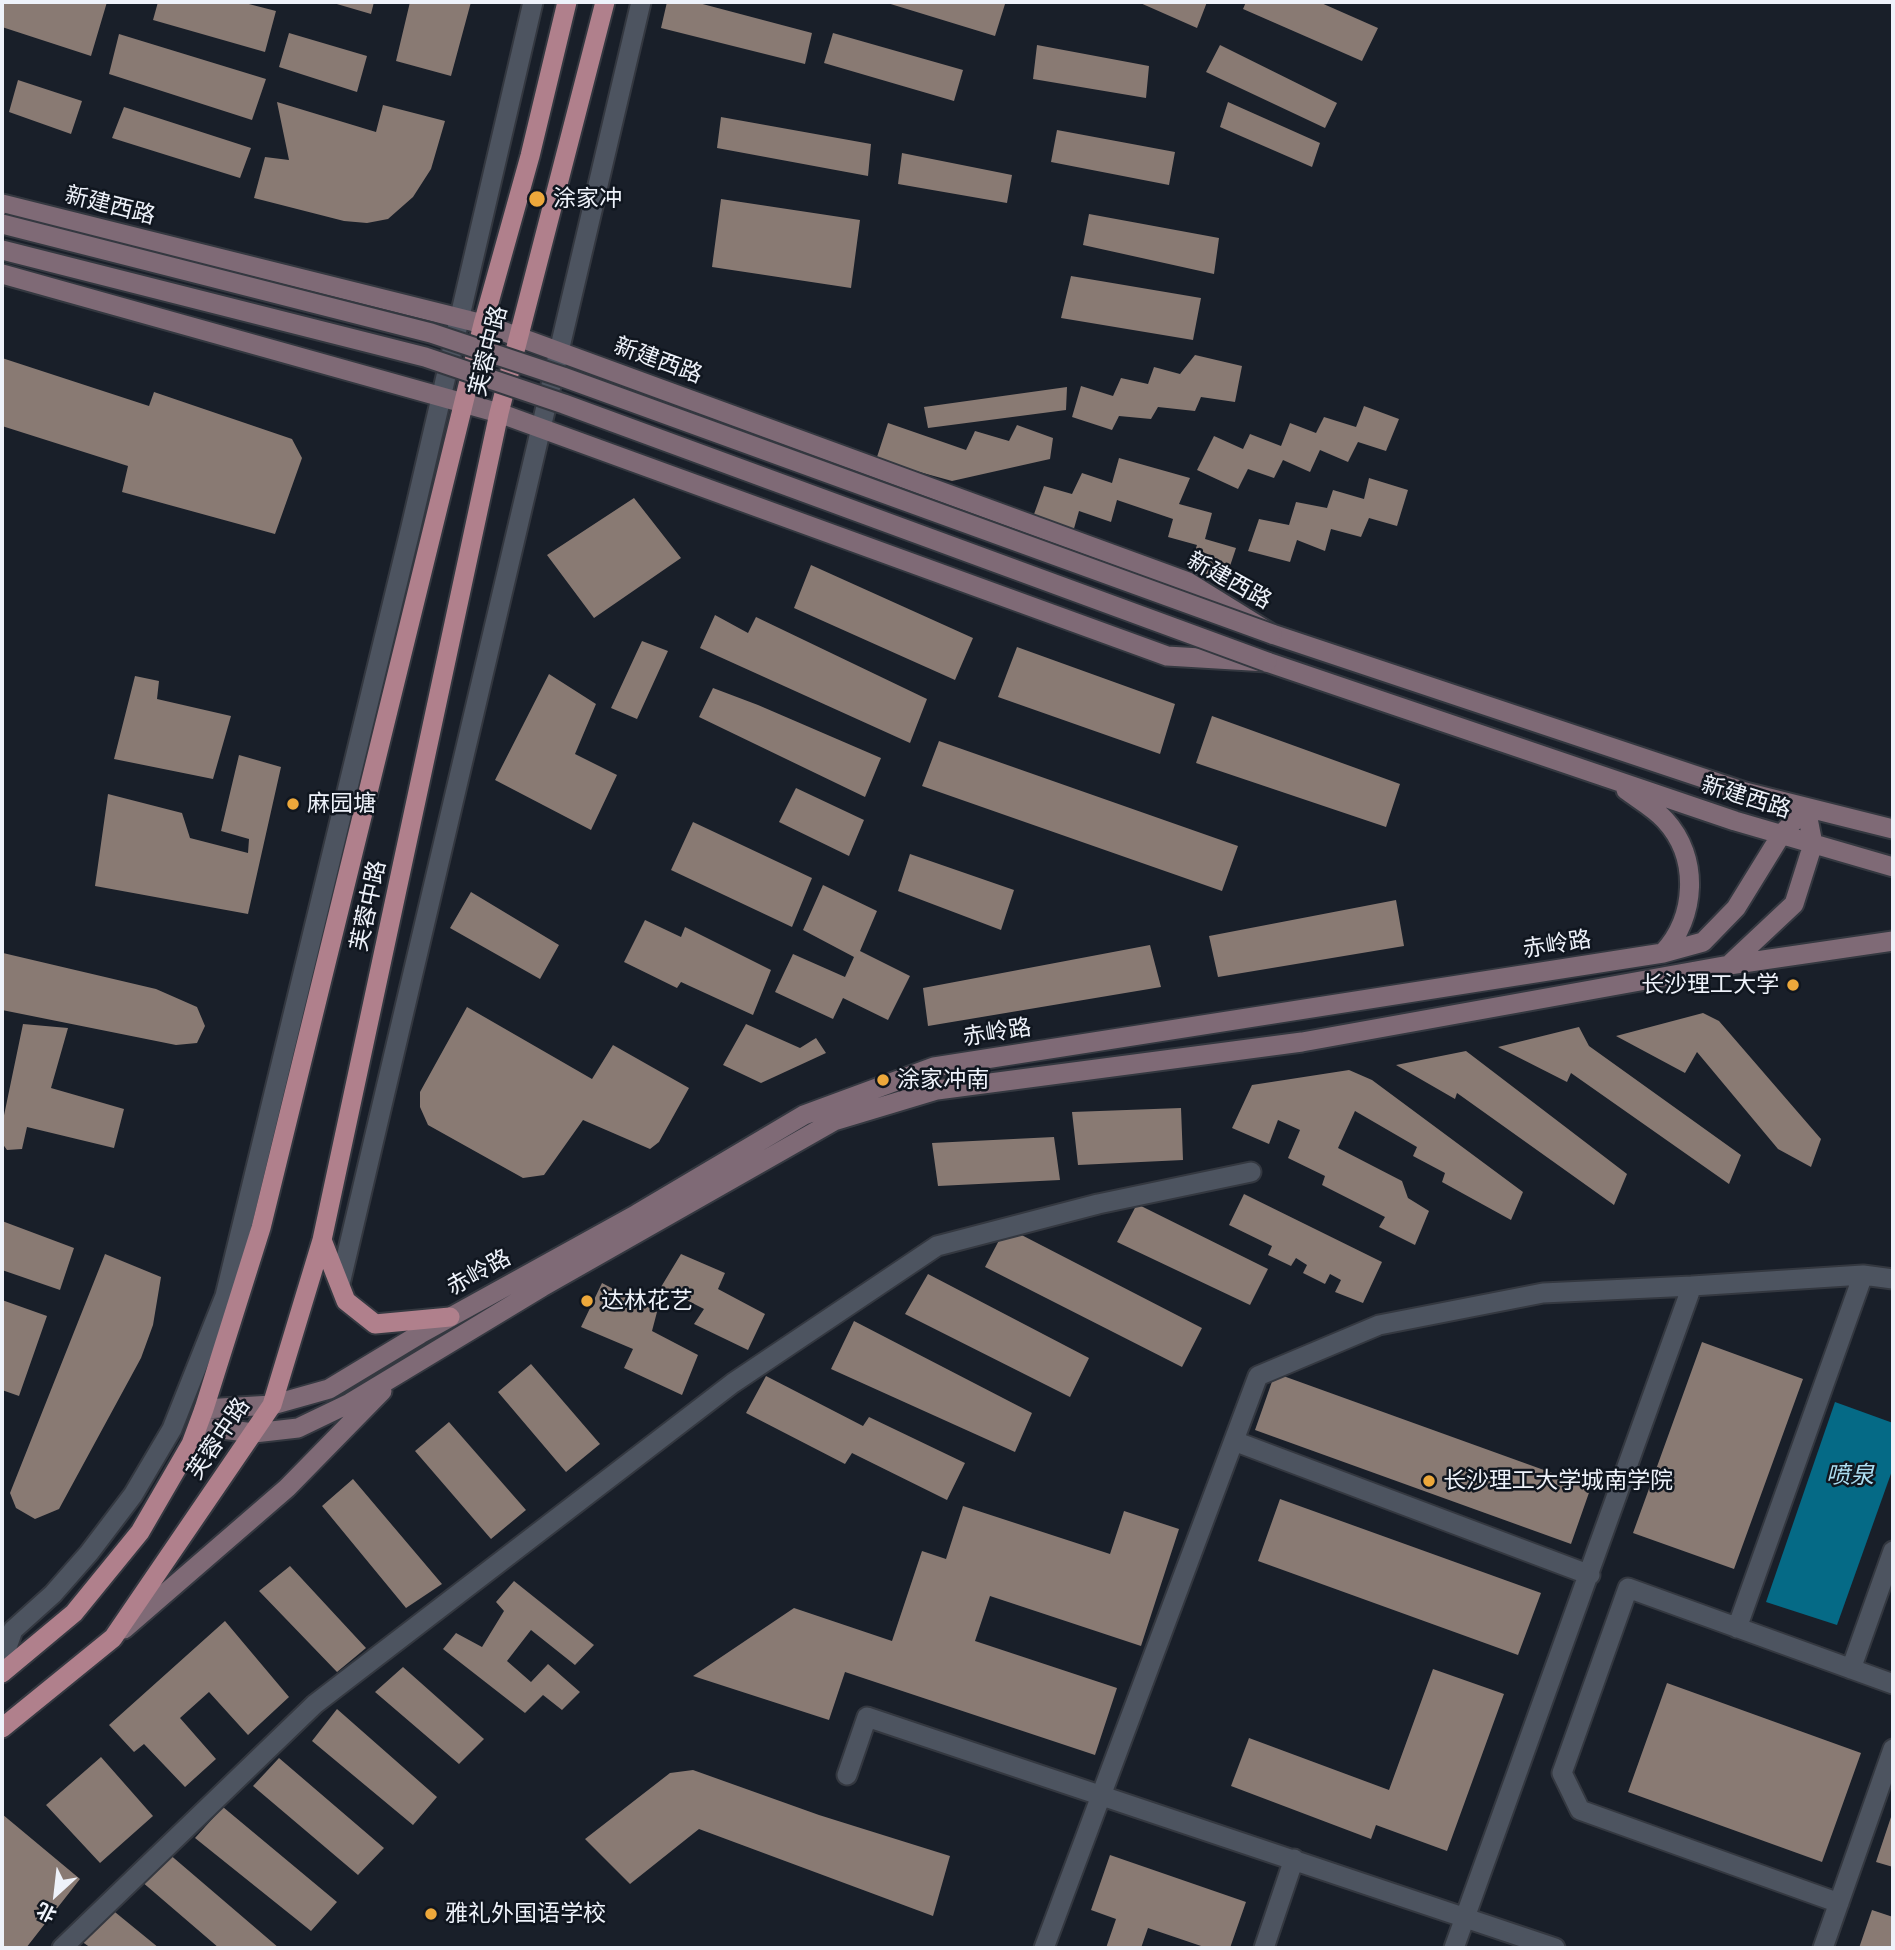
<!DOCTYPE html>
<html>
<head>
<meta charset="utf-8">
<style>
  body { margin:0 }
  #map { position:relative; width:1895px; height:1950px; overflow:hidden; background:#191f29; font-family:Lora,"Noto Sans SC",serif }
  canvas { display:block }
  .frame { position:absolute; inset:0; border:4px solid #eef2fa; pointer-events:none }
  .north { position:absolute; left:21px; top:1859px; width:70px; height:70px; -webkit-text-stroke:5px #10161f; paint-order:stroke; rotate:207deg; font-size:19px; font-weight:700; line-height:28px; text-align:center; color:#eef2fa }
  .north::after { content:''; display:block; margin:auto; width:24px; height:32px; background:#eef2fa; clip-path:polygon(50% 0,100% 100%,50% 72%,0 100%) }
</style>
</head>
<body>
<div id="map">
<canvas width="1895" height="1950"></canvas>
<div class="frame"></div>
<div class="north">北</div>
</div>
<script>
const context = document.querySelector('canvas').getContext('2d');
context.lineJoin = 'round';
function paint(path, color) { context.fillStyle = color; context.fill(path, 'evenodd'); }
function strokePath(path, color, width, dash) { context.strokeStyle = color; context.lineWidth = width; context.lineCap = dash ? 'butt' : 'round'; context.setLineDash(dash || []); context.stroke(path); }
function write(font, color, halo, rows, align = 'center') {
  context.font = font + ' Lora,"Noto Sans SC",serif'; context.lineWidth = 5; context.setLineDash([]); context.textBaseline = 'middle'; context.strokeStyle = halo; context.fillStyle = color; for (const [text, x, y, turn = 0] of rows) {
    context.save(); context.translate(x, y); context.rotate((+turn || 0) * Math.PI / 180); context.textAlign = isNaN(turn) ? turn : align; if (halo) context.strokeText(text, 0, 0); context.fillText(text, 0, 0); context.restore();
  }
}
paint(new Path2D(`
  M1835 1402 1893 1423V1468L1837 1625 1766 1602Z`), '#056a86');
paint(new Path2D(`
  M2 2 53 4 107 2 91 56 2 27Z
  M158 2H241L276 11 265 52 153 20Z
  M330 2H374L371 14Z
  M410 2H471L451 76 396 61Z
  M667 2H695L812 33 805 64 661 28Z
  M884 2H997L1005 4 995 36Z
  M1138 2H1207L1197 28Z
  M1246 2H1319L1378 28 1362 61 1243 9Z
  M289 33 367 56 357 92 279 67Z
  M833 33 963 70 954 101 824 63Z
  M119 34 266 79 252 120 109 74Z
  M1037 45 1149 66 1146 98 1033 79Z
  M1220 45 1337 103 1325 128 1206 72Z
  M18 80 82 101 71 134 9 112Z
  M277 102 376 132 383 105 445 121 431 169 413 197 388 219 367 223 344 221 254 198 265 157 289 160Z
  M1228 102 1320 143 1312 167 1220 127Z
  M124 107 251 148 240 178 112 138Z
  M721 117 871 144 868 176 717 148Z
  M1057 130 1175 152 1169 185 1051 162Z
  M902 153 1012 175 1007 203 898 184Z
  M721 199 860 220 851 288 712 267Z
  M1089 214 1219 238 1214 274 1083 245Z
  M1071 276 1201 298 1193 340 1061 318Z
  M1195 355 1242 366 1235 402 1201 397 1195 411 1158 407 1151 419 1119 416 1112 430 1072 417 1081 386 1113 396 1121 378 1148 384 1154 367 1180 374Z
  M2 358 149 406 154 392 292 439 302 458 275 534 122 492 128 466 2 426Z
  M1067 387 1066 410 928 428 924 407Z
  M1364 406 1399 419 1386 451 1358 442 1348 462 1320 450 1310 472 1283 460 1274 478 1248 469 1238 489 1197 470 1214 436 1243 449 1250 434 1281 446 1290 423 1316 433 1324 417 1356 427Z
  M888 423 966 450 975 431 1009 441 1017 425 1053 438 1050 459 952 481 876 460Z
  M1119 458 1190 478 1179 504 1212 513 1205 539 1236 548 1225 581 1189 569 1197 545 1168 537 1173 519 1117 500 1111 522 1079 511 1073 532 1033 517 1044 486 1072 494 1082 473 1112 483Z
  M1369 478 1408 490 1397 526 1369 518 1361 537 1331 529 1325 551 1297 540 1290 562 1248 551 1259 519 1289 525 1296 502 1327 508 1333 490 1364 499Z
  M634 498 681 558 594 618 547 555Z
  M811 565 973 638 955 680 794 608Z
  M715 615 748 633 756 617 927 699 910 743 700 648Z
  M642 641 668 651 637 719 611 708Z
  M1017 647 1175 704 1160 754 998 697Z
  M549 674 596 704 575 754 617 775 591 830 495 780Z
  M135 676 159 681 157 699 231 716 213 779 114 759Z
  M713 688 758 705 881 758 865 797 699 717Z
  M1212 716 1400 784 1386 827 1196 763Z
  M939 741 1238 846 1222 891 922 786Z
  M239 755 281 767 248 914 95 886 108 794 182 813 190 838 248 853 249 839 221 831Z
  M796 788 864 820 849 856 779 822Z
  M693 822 812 878 792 927 671 870Z
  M910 854 1014 890 1001 930 898 891Z
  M823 885 877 911 860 951 910 976 888 1020 843 998 833 1019 775 992 793 954 845 977 854 957 803 930Z
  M471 892 559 945 540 979 450 928Z
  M1396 900 1404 946 1218 977 1209 936Z
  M645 920 681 937 685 927 771 970 753 1015 681 982 677 988 624 962Z
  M1150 945 1161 987 928 1026 923 988Z
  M3 953 156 989 197 1007 205 1026 197 1043 176 1045 2 1010Z
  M467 1007 592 1079 613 1045 689 1088 659 1142 650 1149 583 1120 544 1175 523 1178 428 1125 420 1107V1092Z
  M1703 1013 1719 1021 1821 1139 1811 1167 1778 1149 1697 1052 1685 1073 1616 1036Z
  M23 1024 68 1028 51 1088 124 1109 114 1148 27 1127 22 1149 7 1150 2 1143V1125Z
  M746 1024 800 1048 816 1038 826 1053 761 1083 723 1065Z
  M1579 1027 1589 1046 1741 1155 1729 1184 1571 1073 1567 1082 1498 1047Z
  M1466 1051 1627 1174 1614 1205 1457 1093 1455 1099 1396 1065Z
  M1349 1070 1372 1080 1523 1192 1511 1220 1442 1182 1445 1173 1413 1156 1417 1147 1355 1111 1338 1148 1402 1181 1408 1198 1429 1211 1415 1245 1379 1227 1385 1217 1322 1185 1325 1176 1288 1158 1300 1130 1278 1120 1269 1144 1232 1128 1252 1085Z
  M1181 1108 1183 1160 1078 1165 1072 1112Z
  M1054 1137 1060 1180 938 1186 932 1143Z
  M1244 1194 1382 1262 1363 1303 1335 1292 1341 1280 1330 1274 1325 1284 1303 1273 1307 1265 1296 1258 1291 1266 1268 1255 1272 1246 1229 1225Z
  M1137 1204 1268 1269 1250 1305 1117 1242Z
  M2 1221 74 1248 60 1290 2 1270Z
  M1006 1227 1202 1328 1182 1367 985 1267Z
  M105 1254 161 1277 153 1325 141 1358 59 1509 35 1519 16 1508 10 1493Z
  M681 1254 725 1273 718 1289 765 1314 748 1350 694 1324 704 1309 661 1287Z
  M928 1274 1089 1358 1070 1397 905 1314Z
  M602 1283 657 1312 652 1331 698 1355 682 1395 624 1368 633 1349 581 1327Z
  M2 1300 47 1316 19 1396 2 1390Z
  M854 1321 1032 1413 1015 1452 831 1369Z
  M1702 1342 1803 1379 1734 1569 1633 1533Z
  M531 1364 600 1444 566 1472 498 1392Z
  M1275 1373 1591 1487 1571 1544 1255 1430Z
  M766 1376 863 1426 869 1417 965 1463 947 1500 852 1453 845 1464 746 1413Z
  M449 1422 526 1510 491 1539 415 1451Z
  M353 1479 442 1584 406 1608 322 1506Z
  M1280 1499 1541 1593 1518 1655 1258 1561Z
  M963 1506 1110 1554 1124 1511 1179 1529 1141 1646 990 1596 975 1641 1117 1688 1095 1755 845 1672 829 1720 693 1676 794 1608 892 1641 922 1551 946 1559Z
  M290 1566 366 1648 337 1672 259 1591Z
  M514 1581 594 1645 575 1665 531 1630 507 1661 531 1682 548 1664 580 1692 562 1710 543 1695 525 1713 443 1649 456 1633 482 1647 504 1611 496 1602Z
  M225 1621 289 1697 248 1735 209 1692 180 1718 216 1759 185 1787 144 1744 134 1752 109 1725Z
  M403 1667 484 1739 459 1764 375 1692Z
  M1433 1669 1504 1694 1447 1851 1376 1825 1371 1839 1231 1786 1249 1738 1389 1790Z
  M1667 1683 1861 1753 1822 1862 1628 1792Z
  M337 1709 437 1797 413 1825 312 1741Z
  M101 1757 153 1816 100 1863 46 1805Z
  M279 1758 384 1848 358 1875 253 1786Z
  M693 1770 819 1815 950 1856 933 1916 699 1829 630 1884 585 1839 670 1773Z
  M223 1807 337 1902 311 1931 195 1838Z
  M1893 1811V1867L1876 1862Z
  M2 1814 80 1879 26 1948H2Z
  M161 1847 279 1948H219L134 1875Z
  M1110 1855 1246 1902 1230 1948H1207L1148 1928 1141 1948H1106L1116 1919 1091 1910Z
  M110 1908 159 1948H91L81 1941Z
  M1872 1910 1893 1917V1948H1859Z`), '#897a73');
const minor = new Path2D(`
  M1234 1441 1590 1575
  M1737 1628 1863 1275
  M1851 1669 1893 1551
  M847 1775 867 1717 1555 1948
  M1839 1903 1580 1810 1562 1773 1628 1588 1893 1684
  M62 1948 315 1704 733 1383 937 1246 1098 1204 1251 1172
  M1044 1948 1258 1376 1379 1325 1543 1293 1692 1286
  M1264 1948 1294 1859
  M1454 1948 1692 1286 1863 1275 1893 1279
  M1823 1948 1893 1749`);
const tertiary = new Path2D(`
  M340 1284 641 2
  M2 1661 13 1630 53 1594 89 1553 133 1495 172 1429 225 1296 411 527 533 2`);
const secondary = new Path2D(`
  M2 204 483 324 1188 582 1272 634 1745 792 1893 829
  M2 274 499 413 1167 656 1267 662 1735 821 1893 867
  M1626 790C1638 799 1654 808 1665 820 1700 858 1696 917 1663 953
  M1729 965 1794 904 1813 844 1806 808
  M204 1409 272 1405 329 1389 420 1334 637 1214 804 1115 934 1067 1663 953 1703 942 1736 908 1781 835 1806 808
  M198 1426 254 1433 298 1428 350 1403 542 1287 834 1121 937 1090 1302 1042 1729 965 1893 941
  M124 1629 287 1488 382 1391`);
const primary = new Path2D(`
  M322 1240 346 1301 375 1324 450 1317
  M2 1673 74 1613 140 1532 191 1444 204 1409 261 1228 483 324 530 156 567 2
  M2 1728 113 1638 272 1405 322 1240 499 413 605 2`);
strokePath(minor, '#343840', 23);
strokePath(tertiary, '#343840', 23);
strokePath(secondary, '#343840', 23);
strokePath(primary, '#343840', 23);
strokePath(minor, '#4d5460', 19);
strokePath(tertiary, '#4d5460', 19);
strokePath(secondary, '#7f6a76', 19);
strokePath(primary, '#b0808c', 19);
const secondaryBridge = new Path2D(`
  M2 224 431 333 563 377 1272 634
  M2 250 425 357 564 404 1267 662`);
strokePath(secondaryBridge, '#343840', 23, []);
strokePath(secondaryBridge, '#7f6a76', 19);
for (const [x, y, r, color] of [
  [537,199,9,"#eda83b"],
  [293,804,7,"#eda83b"],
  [1793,985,7,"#eda83b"],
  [883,1080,7,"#eda83b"],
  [587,1301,7,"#eda83b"],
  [1429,1481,7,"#eda83b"],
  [431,1914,7,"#eda83b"]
]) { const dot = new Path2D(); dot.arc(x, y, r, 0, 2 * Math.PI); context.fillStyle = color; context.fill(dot); strokePath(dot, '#10161f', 2.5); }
write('23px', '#eef2fa', '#10161f', [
  ["涂家冲",553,199],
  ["麻园塘",307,804],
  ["长沙理工大学",1779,985,"right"],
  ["涂家冲南",897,1080],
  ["达林花艺",601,1301],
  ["长沙理工大学城南学院",1443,1481],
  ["雅礼外国语学校",445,1914]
], 'left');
write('23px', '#eef2fa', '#10161f', [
  ["新建西路",110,206,14],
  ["芙蓉中路",489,351,-76],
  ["新建西路",658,361,20],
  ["新建西路",1229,581,29],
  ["新建西路",1746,798,17],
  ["芙蓉中路",369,906,-78],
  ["赤岭路",1557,945,-9],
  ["赤岭路",997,1033,-9],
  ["赤岭路",479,1273,-29],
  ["芙蓉中路",219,1439,-56]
]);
write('italic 24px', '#addef2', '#10161f', [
  ["喷泉",1850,1476]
]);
</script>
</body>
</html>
